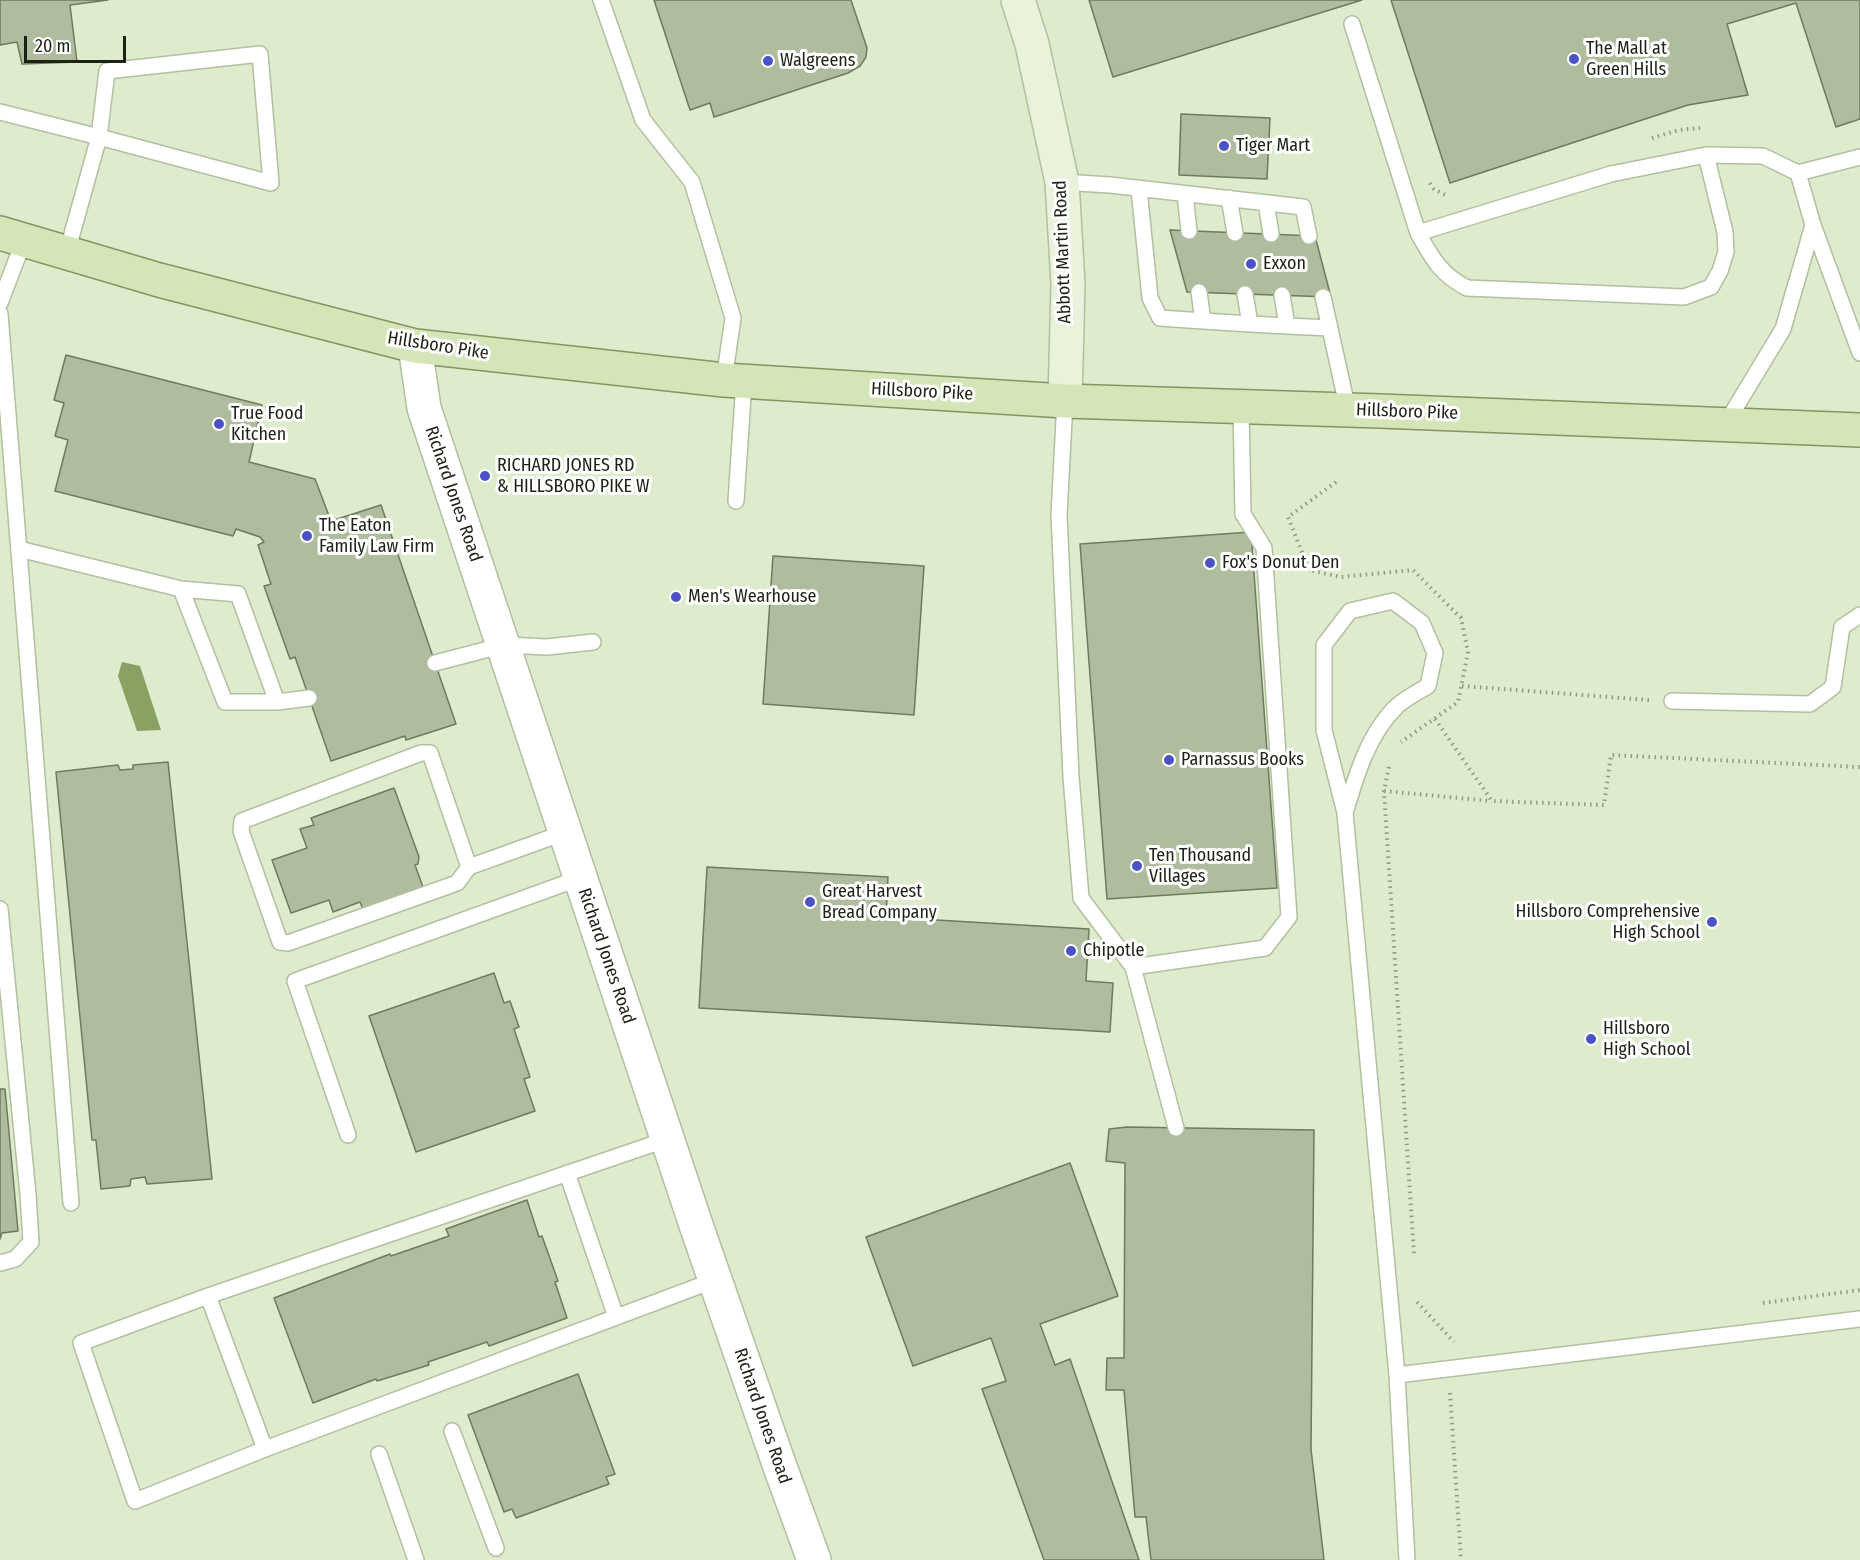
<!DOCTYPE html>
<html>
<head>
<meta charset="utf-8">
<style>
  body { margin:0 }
  #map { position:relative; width:1860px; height:1560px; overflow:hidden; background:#deebcc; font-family:"Fira Sans Condensed",sans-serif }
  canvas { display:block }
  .scale { position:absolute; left:24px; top:36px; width:102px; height:27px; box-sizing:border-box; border:3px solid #1d2216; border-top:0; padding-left:8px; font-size:18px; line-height:21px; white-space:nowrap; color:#1d2216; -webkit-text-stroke:4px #fff; paint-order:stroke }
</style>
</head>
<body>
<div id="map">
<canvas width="1860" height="1560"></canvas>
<div class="scale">20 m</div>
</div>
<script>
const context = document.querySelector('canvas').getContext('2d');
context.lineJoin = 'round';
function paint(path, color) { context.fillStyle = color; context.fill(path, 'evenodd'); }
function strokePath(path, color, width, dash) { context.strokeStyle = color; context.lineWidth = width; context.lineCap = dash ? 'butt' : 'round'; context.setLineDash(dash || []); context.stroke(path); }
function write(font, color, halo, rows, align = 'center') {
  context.font = font + ' "Fira Sans Condensed",sans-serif'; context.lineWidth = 6; context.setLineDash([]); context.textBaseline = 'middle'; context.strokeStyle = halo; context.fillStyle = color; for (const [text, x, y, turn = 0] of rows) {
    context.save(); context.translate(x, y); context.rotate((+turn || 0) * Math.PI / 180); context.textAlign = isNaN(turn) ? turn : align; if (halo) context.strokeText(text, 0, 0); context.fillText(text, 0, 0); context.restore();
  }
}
paint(new Path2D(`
  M122 662 140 666 161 730 137 731 118 676Z`), '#8aa164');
const building = new Path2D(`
  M0 0H108L70 5 77 62 22 64 17 42 0 45Z
  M654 0H851L867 48 866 57 860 66 848 73 714 117 710 103 690 110Z
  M1089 0H1362L1113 77Z
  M1391 0H1860V119L1836 127 1796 3 1727 24 1748 95 1688 105 1450 183Z
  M1181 114 1270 118 1267 179 1179 175Z
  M1170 230 1315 236 1331 297 1187 292Z
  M66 355 262 405 249 462 315 479 331 521 381 505 456 724 406 740 405 736 331 761 295 657 290 659 264 586 271 584 258 545 264 542 260 537 236 529 233 536 55 491 68 440 55 436 64 403 54 400Z
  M1251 532 1277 888 1107 899 1080 544Z
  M773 556 924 566 914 715 763 704Z
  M168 762 212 1179 147 1184 145 1177 131 1179 130 1186 101 1189 96 1140H92L56 772 118 765 120 770 133 769V765Z
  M394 788 419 857 418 864 415 865 423 887 363 909 360 902 333 912 329 900 291 913 272 860 307 848 300 829 314 825 311 818Z
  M707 867 888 877 886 917 1089 929 1086 981 1113 983 1110 1032 699 1008Z
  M494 973 504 1003 510 1001 519 1027 514 1029 530 1077 524 1079 535 1111 416 1152 369 1016Z
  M0 1089H5L18 1231 2 1233 0 1239Z
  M1127 1127 1314 1130 1311 1449 1324 1560H1151L1146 1517H1135L1124 1390H1106L1107 1358H1124L1125 1163 1106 1161 1109 1129Z
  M1070 1163 1118 1296 1040 1324 1055 1365 1070 1359 1139 1560H1044L982 1389 1006 1381 991 1338 913 1366 866 1237Z
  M527 1200 539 1237 542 1236 558 1281 555 1282 567 1318 489 1346 487 1342 428 1362 429 1365 377 1381 376 1379 313 1403 274 1298 390 1254 391 1256 449 1236 446 1229Z
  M578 1374 615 1474 606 1477 609 1484 516 1518 512 1509 504 1512 468 1415Z`);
paint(building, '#afbc9e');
strokePath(building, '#6f7a5e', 1.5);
const service = new Path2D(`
  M601 0 643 120 692 182 733 318 724 380
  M1352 24 1418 233 1611 174 1706 155 1763 156 1798 173 1813 225 1860 353
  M260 54 271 183 99 137 107 71Z
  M0 112 99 137 67 252
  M1798 173 1860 157
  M1062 182 1110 185 1303 207 1309 236
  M1139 189 1150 298 1160 318 1203 321
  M1185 194 1189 231
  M1229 198 1235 233
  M1266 203 1271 234
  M1418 233C1432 258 1440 274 1467 288L1684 297 1711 287 1720 271 1726 252 1725 232 1706 155
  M1199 292 1203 321 1250 324
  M1245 294 1250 324 1287 326
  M1282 295 1287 326 1330 328
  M1323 297 1348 410
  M0 303 24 240
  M0 314 71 1203
  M1065 401 1059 515 1071 777 1081 898 1133 967 1176 1128
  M1725 425 1783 329 1813 225
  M736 501 744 382
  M19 549 181 589 225 702H277L309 698
  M181 589 238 594 277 702
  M435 663 504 645 547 647 593 642
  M1672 701 1810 704 1833 687 1842 627 1860 615
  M1345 813C1356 776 1368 734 1397 706 1406 698 1418 692 1428 686L1435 653 1422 623 1393 601 1350 611 1324 645V730L1345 813 1397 1375 1407 1560
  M469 867 457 883 288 943 280 942 241 831 242 821 421 753H430L469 867 566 832
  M0 909 28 1194 31 1242 15 1259 0 1263
  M1133 967 1265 948 1289 917 1264 548 1243 514 1241 406
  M348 1135 295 981 580 878
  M668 1139 208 1296 81 1343 135 1501 265 1449 715 1280
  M567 1173 616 1317
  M208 1296 265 1449
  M1397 1375 1860 1319
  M452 1431 496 1548
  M379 1454 416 1560`);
const tertiary = new Path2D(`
  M415 346 424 408 696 1225 779 1464 814 1560`);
const secondary = new Path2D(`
  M1018 0 1032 44 1062 182 1068 284 1065 401`);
const primary = new Path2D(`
  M0 233 159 280 415 346 724 380 1065 401 1380 411 1860 430`);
strokePath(service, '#b2bfa0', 18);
strokePath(tertiary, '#b2bfa0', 36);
strokePath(secondary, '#b2bfa0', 36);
strokePath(primary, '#819660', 36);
strokePath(new Path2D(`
  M1652 138 1679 130 1700 128
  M1430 183 1434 189 1447 196
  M1336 482 1288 517 1309 570 1341 577 1413 570 1461 618 1468 652 1458 702 1401 742
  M1462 686 1649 700
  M1435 719 1492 801 1604 805 1611 755 1860 767
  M1389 767 1384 791 1414 1255
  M1384 791 1491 801
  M1417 1302 1454 1342
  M1763 1303 1860 1290
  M1450 1393 1461 1560`), '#909a82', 4, [1.5, 4.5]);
strokePath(service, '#fff', 15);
strokePath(tertiary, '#fff', 33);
strokePath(secondary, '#e9f2db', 33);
strokePath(primary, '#d4e5b8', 33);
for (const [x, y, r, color] of [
  [1574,59,6,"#4b51c7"],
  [768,61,6,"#4b51c7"],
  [1224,146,6,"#4b51c7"],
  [1251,264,6,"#4b51c7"],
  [219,424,6,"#4b51c7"],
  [485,476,6,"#4b51c7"],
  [307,536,6,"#4b51c7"],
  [1210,563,6,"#4b51c7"],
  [676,597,6,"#4b51c7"],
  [1169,760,6,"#4b51c7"],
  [1137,866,6,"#4b51c7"],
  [810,902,6,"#4b51c7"],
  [1712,922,6,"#4b51c7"],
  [1071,951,6,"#4b51c7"],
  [1591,1039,6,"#4b51c7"]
]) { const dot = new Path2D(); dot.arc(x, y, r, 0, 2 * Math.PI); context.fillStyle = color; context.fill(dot); strokePath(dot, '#fff', 2); }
write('18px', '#1d2216', '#fff', [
  ["The Mall at",1586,49],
  ["Green Hills",1586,70],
  ["Walgreens",780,61],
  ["Tiger Mart",1236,146],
  ["Exxon",1263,264],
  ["True Food",231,414],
  ["Kitchen",231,435],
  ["RICHARD JONES RD",497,466],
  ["& HILLSBORO PIKE W",497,487],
  ["The Eaton",319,526],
  ["Family Law Firm",319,547],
  ["Fox's Donut Den",1222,563],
  ["Men's Wearhouse",688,597],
  ["Parnassus Books",1181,760],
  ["Ten Thousand",1149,856],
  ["Villages",1149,877],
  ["Great Harvest",822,892],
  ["Bread Company",822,913],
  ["Hillsboro Comprehensive",1700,912,"right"],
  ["High School",1700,933,"right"],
  ["Chipotle",1083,951],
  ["Hillsboro",1603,1029],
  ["High School",1603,1050]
], 'left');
write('18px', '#1d2216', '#fff', [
  ["Abbott Martin Road",1063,252,-92],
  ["Hillsboro Pike",438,346,9],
  ["Hillsboro Pike",922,392,3],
  ["Hillsboro Pike",1407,412,2],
  ["Richard Jones Road",453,494,71],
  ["Richard Jones Road",606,956,71],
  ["Richard Jones Road",762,1416,71]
]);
</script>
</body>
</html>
